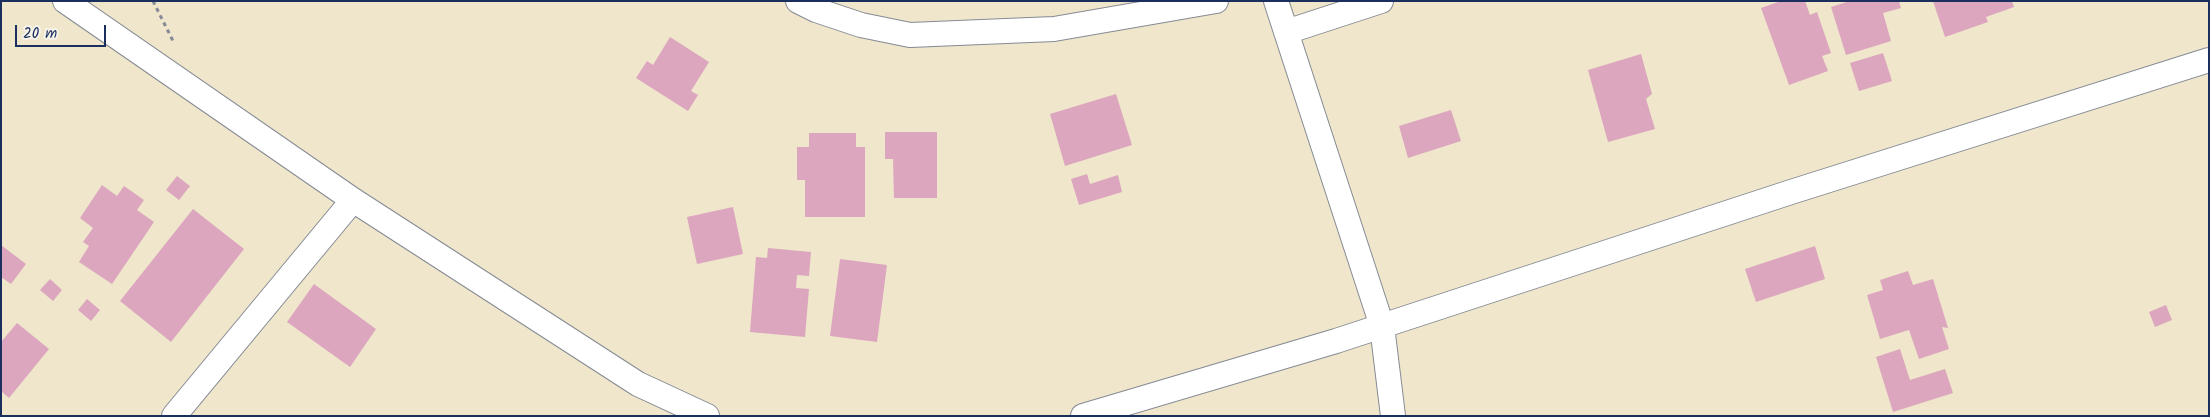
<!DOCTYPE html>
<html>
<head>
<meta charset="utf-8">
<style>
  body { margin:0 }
  #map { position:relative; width:2210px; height:417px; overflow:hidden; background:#efe6cb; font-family:Kalam,sans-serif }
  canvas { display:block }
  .frame { position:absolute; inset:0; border:2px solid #1b2f5e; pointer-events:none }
  .scale { position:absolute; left:15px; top:25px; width:91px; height:22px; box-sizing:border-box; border:2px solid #1b2f5e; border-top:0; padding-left:6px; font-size:15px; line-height:18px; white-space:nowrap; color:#1b2f5e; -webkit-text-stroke:4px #f7f3e8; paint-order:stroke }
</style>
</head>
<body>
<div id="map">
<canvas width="2210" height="417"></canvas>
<div class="frame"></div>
<div class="scale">20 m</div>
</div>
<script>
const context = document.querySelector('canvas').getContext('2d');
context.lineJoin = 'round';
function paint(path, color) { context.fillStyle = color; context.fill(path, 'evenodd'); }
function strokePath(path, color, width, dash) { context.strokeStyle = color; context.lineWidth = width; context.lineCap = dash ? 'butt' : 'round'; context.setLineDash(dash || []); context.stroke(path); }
paint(new Path2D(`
  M1781 1H1805L1810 15 1817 12 1831 53 1822 56 1828 71 1789 85 1761 8Z
  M1850 1H1899L1901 8 1883 13 1891 41 1846 55 1831 7Z
  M1933 1H2012L2014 7 1986 17 1988 22 1945 37Z
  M670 37 709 62 691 91 698 95 688 111 636 78 647 61 653 65Z
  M1883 53 1892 81 1859 91 1850 63Z
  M1641 54 1652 94 1646 99 1655 129 1608 142 1588 70Z
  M1116 94 1132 145 1065 166 1050 114Z
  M1451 110 1461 141 1408 158 1399 126Z
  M885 132H937V198H894L893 159H885Z
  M809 133H856V147H865V217H805V180H797V147H809Z
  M1087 174 1090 184 1118 175 1122 192 1079 205 1071 179Z
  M177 176 190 186 179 200 166 190Z
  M102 185 117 196 124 186 144 200 137 210 154 222 112 284 79 262 89 246 83 242 93 228 80 218Z
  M733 207 743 254 697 264 687 217Z
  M193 209 244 249 171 342 120 301Z
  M1 245 26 264 11 284 1 277Z
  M1815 246 1825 279 1756 302 1745 269Z
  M768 248 811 252 809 276 797 275 796 288 809 289 805 337 750 332 756 257 767 258Z
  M840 259 887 265 877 342 830 336Z
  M1908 271 1913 285 1933 279 1948 328 1942 327 1949 349 1919 359 1909 330 1880 339 1867 295 1883 290 1880 280Z
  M50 279 62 290 53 301 40 290Z
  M314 284 376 329 350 367 287 322Z
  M87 299 100 310 91 321 78 310Z
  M2166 305 2172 320 2155 327 2149 312Z
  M17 323 49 349 9 398 1 391V342Z
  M1900 349 1910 380 1945 369 1953 393 1893 412 1876 357Z`), '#dca6be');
const street = new Path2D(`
  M65 1 353 200 638 384 707 416
  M798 1 816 10 861 25 910 35 1054 29 1216 1
  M1276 1 1382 326 1393 416
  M1286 32 1381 1
  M174 416 353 200
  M1083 416 1336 341 1791 192 2209 60`);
strokePath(street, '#858a94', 26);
strokePath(new Path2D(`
  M153 1 173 41`), '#858a94', 3, [4, 4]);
strokePath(street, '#fff', 24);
</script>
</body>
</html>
